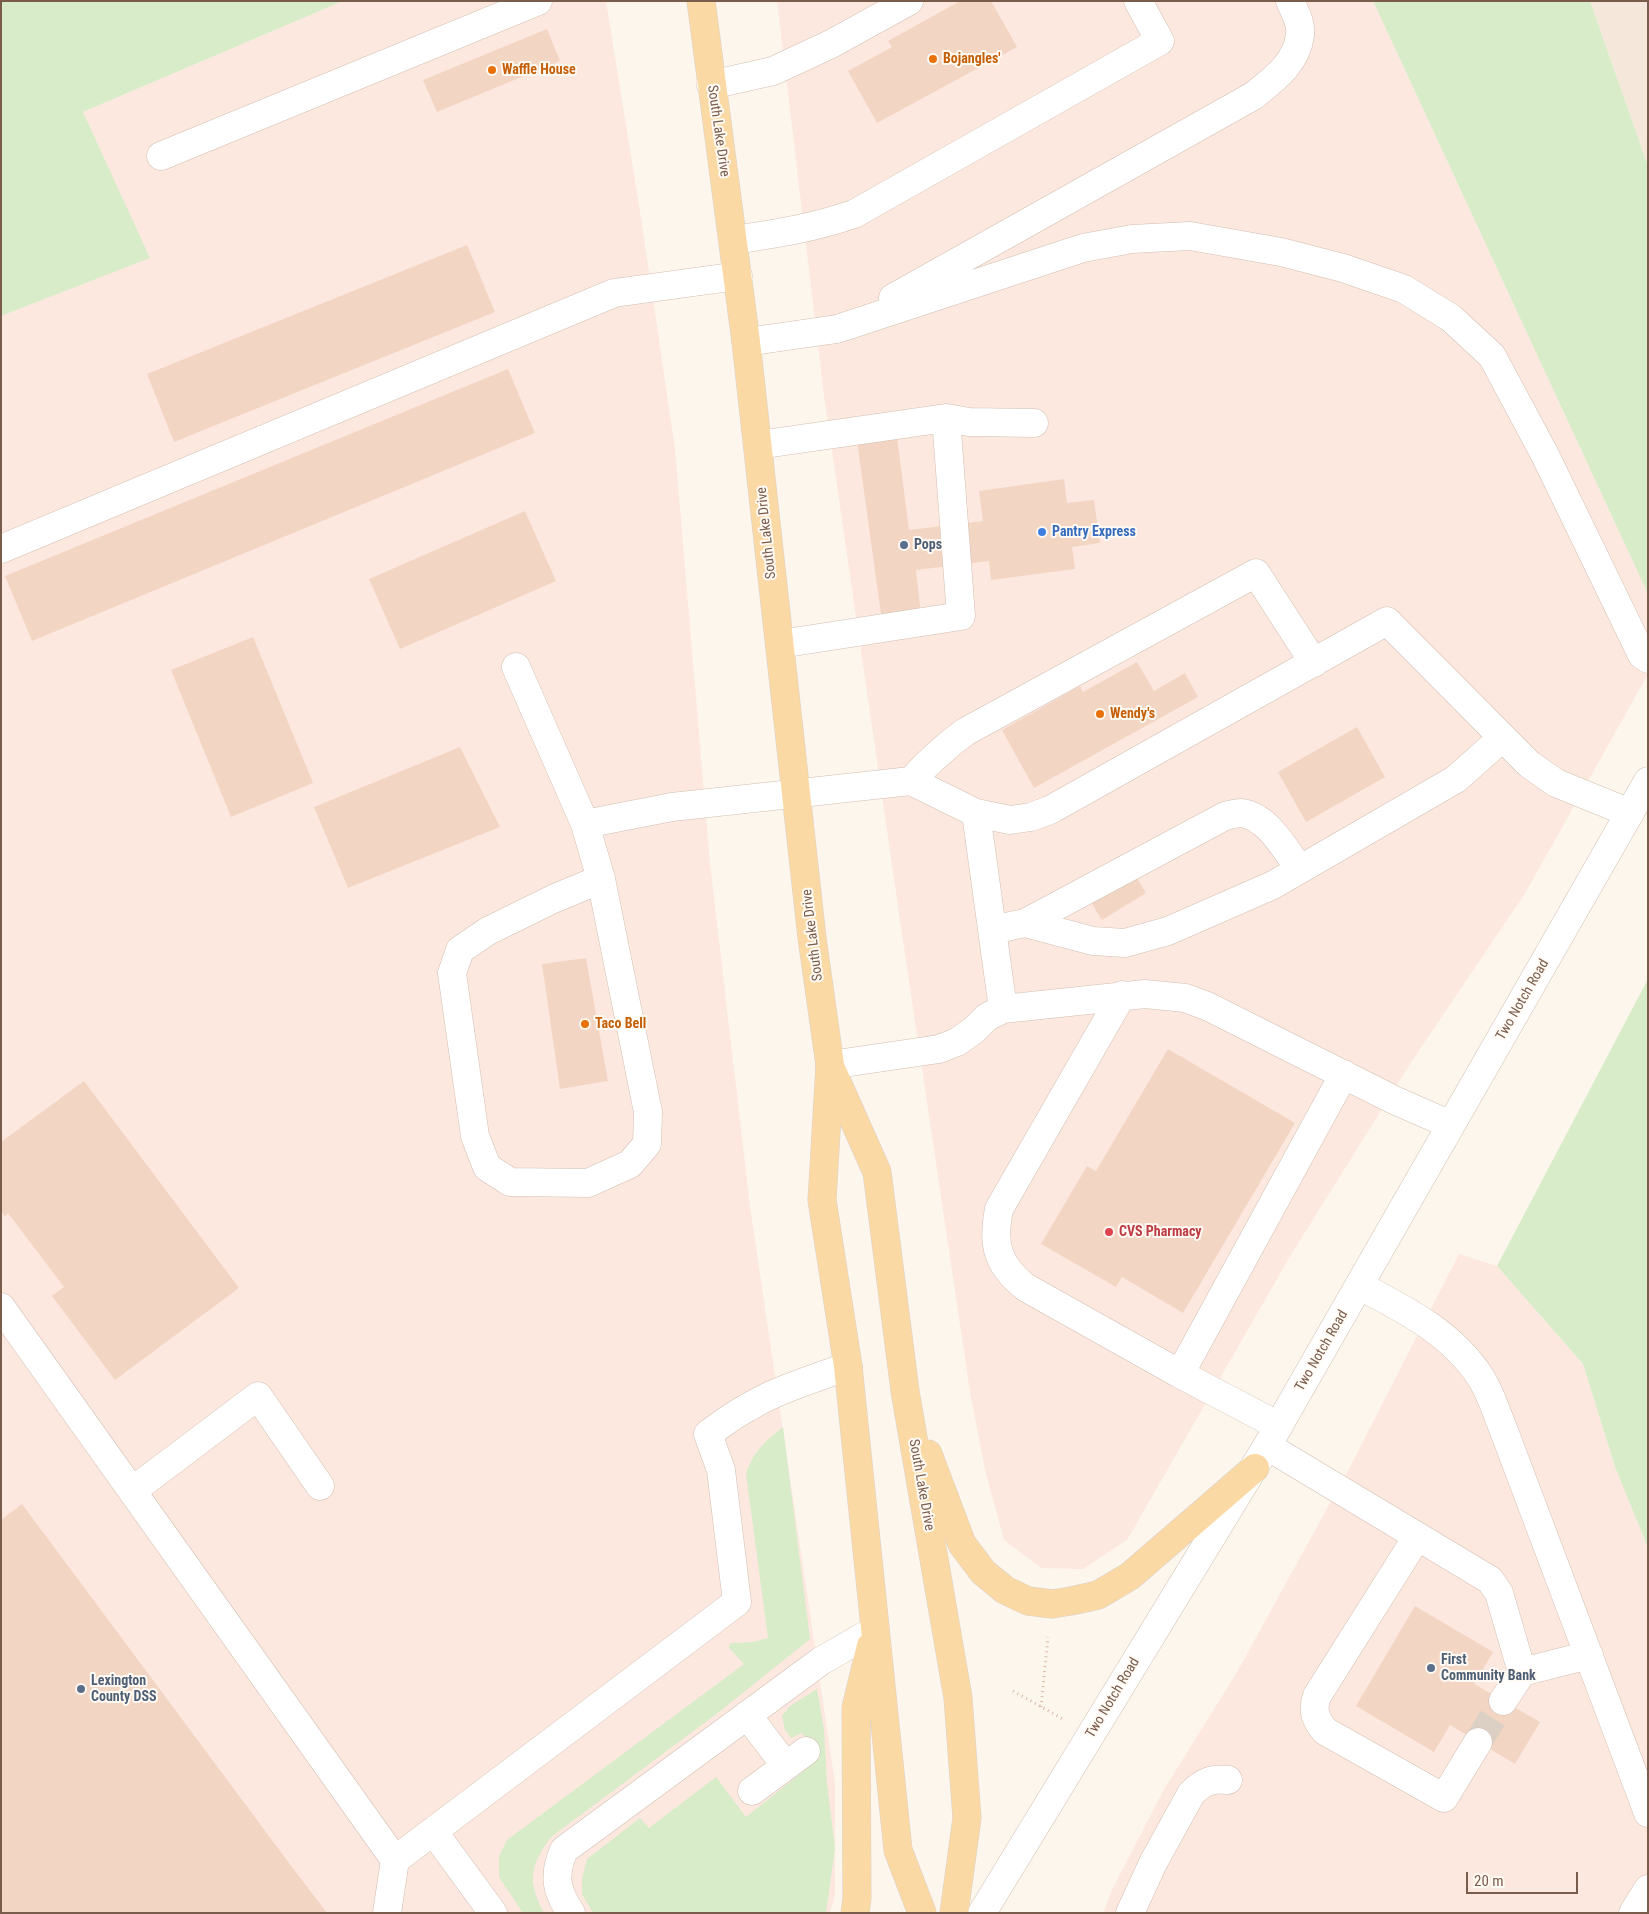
<!DOCTYPE html>
<html>
<head>
<meta charset="utf-8">
<style>
  body { margin:0 }
  #map { position:relative; width:1649px; height:1914px; overflow:hidden; background:#fdf6ec; font-family:"Roboto Condensed",sans-serif }
  canvas { display:block }
  .frame { position:absolute; inset:0; border:2px solid #7a5c4d; pointer-events:none }
  .scale { position:absolute; left:1466px; top:1872px; width:112px; height:22px; box-sizing:border-box; border:2px solid #7a5c4d; border-top:0; padding-left:6px; font-size:15px; line-height:18px; white-space:nowrap; color:#7a5c4d; -webkit-text-stroke:4px #fffaf3; paint-order:stroke }
</style>
</head>
<body>
<div id="map">
<canvas width="1649" height="1914"></canvas>
<div class="frame"></div>
<div class="scale">20 m</div>
</div>
<script>
const context = document.querySelector('canvas').getContext('2d');
context.lineJoin = 'round';
function paint(path, color) { context.fillStyle = color; context.fill(path, 'evenodd'); }
function strokePath(path, color, width, dash) { context.strokeStyle = color; context.lineWidth = width; context.lineCap = dash ? 'butt' : 'round'; context.setLineDash(dash || []); context.stroke(path); }
function write(font, color, halo, rows, align = 'center') {
  context.font = font + ' "Roboto Condensed",sans-serif'; context.lineWidth = 4; context.setLineDash([]); context.textBaseline = 'middle'; context.strokeStyle = halo; context.fillStyle = color; for (const [text, x, y, turn = 0] of rows) {
    context.save(); context.translate(x, y); context.rotate((+turn || 0) * Math.PI / 180); context.textAlign = isNaN(turn) ? turn : align; if (halo) context.strokeText(text, 0, 0); context.fillText(text, 0, 0); context.restore();
  }
}
paint(new Path2D(`
  M1590 1H1648V166Z`), '#f5e8da');
paint(new Path2D(`
  M343 1H606L642 224 675 449 710 863 750 1206 835 1783V1894L830 1913H1V316L149 258 83 112Z
  M777 1H1373L1648 594V674L1526 892 1412 1061 1292 1253 1127 1540 1083 1569 1041 1568 1004 1540 985 1470 970 1392 902 934 824 396Z
  M1459 1254 1497 1266 1583 1364 1615 1467 1648 1548V1913H1103L1113 1888 1163 1791 1237 1672 1351 1465Z`), '#fde8e0');
paint(new Path2D(`
  M1 1H343L83 112 150 258 1 316Z
  M1373 1H1590L1648 166V594Z
  M1648 979V1548L1615 1467 1583 1364 1497 1266Z
  M783 1427 810 1639 719 1712 551 1837C530 1866 527 1880 544 1913H523L499 1877V1856L507 1840 744 1664 729 1648 730 1643 753 1642 768 1638 746 1474C752 1453 766 1440 783 1427Z
  M817 1689 824 1729 827 1783 835 1849 826 1913H593L582 1894V1879L587 1859 640 1818 649 1828 716 1777 746 1817 820 1758 802 1733 791 1738 785 1730 782 1716 790 1706Z`), '#d8ecc9');
paint(new Path2D(`
  M960 1H991L1017 47 877 123 848 71 892 47 888 41Z
  M547 29 560 61 437 112 423 80Z
  M467 245 495 312 174 442 147 374Z
  M508 369 535 433 32 641 5 576Z
  M896 429 909 530 983 521 979 491 1064 479 1067 503 1094 500 1100 543 1072 547 1075 569 991 580 989 561 916 570 921 616 882 621 856 434Z
  M525 511 556 581 400 649 369 579Z
  M253 637 313 783 231 817 171 670Z
  M1137 662 1154 691 1185 673 1198 697 1034 788 1002 730 1080 686 1083 692Z
  M1357 727 1385 777 1306 822 1278 772Z
  M460 747 500 827 348 888 314 807Z
  M1135 875 1146 893 1102 920 1090 901Z
  M586 958 608 1081 560 1089 542 964Z
  M1168 1049 1295 1123 1183 1313 1122 1277 1116 1287 1041 1244 1087 1166 1096 1171Z
  M84 1081 239 1288 115 1380 52 1296 64 1287 8 1213 5 1216 1 1211V1142Z
  M22 1504 286 1859 327 1913H1V1520Z
  M1415 1606 1493 1652 1474 1684 1540 1722 1515 1764 1450 1725 1434 1752 1356 1706Z`), '#f3d5c3');
strokePath(new Path2D(`
  M1478 1742 1503 1701`), '#dcd0c4', 28, [28, 14]);
const minor = new Path2D(`
  M711 85 773 71 831 44 909 1
  M161 156 538 1
  M733 240C775 234 813 228 854 214L1160 41 1138 1
  M893 298 1253 96C1273 80 1297 63 1300 35 1302 23 1294 11 1290 1
  M746 342 837 329 1083 248 1132 239 1190 236 1281 252 1343 268 1404 289 1451 318 1492 356 1545 455 1642 655 1648 659
  M946 418 969 422 1034 423
  M758 445 946 418 961 616 780 644
  M1 549 614 293 738 276
  M516 667 585 824 672 807 911 781 976 813 1010 820 1031 817 1050 810 1387 621 1529 764 1556 783 1630 813
  M911 781C928 762 945 747 965 732L1256 573 1314 663
  M976 813 1003 1009
  M585 824 601 879 648 1112 647 1144 630 1164 588 1183 510 1182 487 1167 475 1136 452 973 460 950 488 931 553 899 601 879
  M1025 923 1093 941 1125 943 1168 931 1273 885 1456 779 1502 738
  M992 930 1025 923 1225 816C1230 815 1236 813 1241 813 1268 816 1285 850 1300 869
  M1122 995 999 1209C992 1245 997 1264 1025 1287L1180 1374 1279 1426
  M830 1065 939 1049 957 1042 974 1030 987 1017 1003 1009 1145 994 1185 998 1207 1006 1394 1100 1451 1125
  M1360 1286C1406 1310 1452 1333 1481 1378 1491 1394 1497 1414 1504 1431L1648 1813
  M1 1307 395 1860 387 1913
  M1180 1374 1344 1074
  M1267 1446 1490 1580 1499 1593 1522 1672
  M132 1491 258 1396 320 1486
  M1417 1537 1317 1696C1312 1710 1315 1719 1325 1731L1444 1798 1478 1742
  M1503 1701 1522 1672 1589 1655
  M747 1715 786 1766
  M752 1791 806 1751
  M433 1831 493 1913
  M395 1860 737 1602 721 1470 708 1434C721 1425 733 1415 747 1408 778 1389 814 1379 848 1366
  M571 1913C556 1891 553 1875 564 1850L821 1661 875 1630
  M982 1913 1267 1446 1648 781
  M1130 1913 1153 1863 1191 1794C1202 1782 1212 1778 1228 1780
  M1633 1913 1648 1889`);
const major = new Path2D(`
  M701 1 746 342 812 938 830 1065 822 1200 848 1366 898 1850 922 1913
  M832 1071 877 1172 905 1391 958 1698 967 1818 954 1913
  M928 1454 962 1544 983 1572 1005 1590 1028 1601 1052 1604 1071 1601 1098 1595 1130 1576 1255 1468
  M855 1913 857 1898 856 1708 871 1646`);
strokePath(minor, '#d1beb0', 29);
strokePath(major, '#dad1cd', 29);
strokePath(new Path2D(`
  M1013 1691 1063 1719
  M1041 1707 1048 1637`), '#d9b8a5', 3, [1, 4]);
strokePath(minor, '#fff', 28);
strokePath(major, '#fbd9a5', 28);
for (const [x, y, r, color] of [
  [933,59,5,"#e8710a"],
  [492,70,5,"#e8710a"],
  [1042,532,5,"#3f7fe0"],
  [904,545,5,"#5c6f8a"],
  [1100,714,5,"#e8710a"],
  [585,1024,5,"#e8710a"],
  [1109,1232,5,"#e0444e"],
  [1431,1668,5,"#5c6f8a"],
  [81,1689,5,"#5c6f8a"]
]) { const dot = new Path2D(); dot.arc(x, y, r, 0, 2 * Math.PI); context.fillStyle = color; context.fill(dot); strokePath(dot, '#fffaf3', 2); }
write('bold 14px', '#c56008', '#fffaf3', [
  ["Bojangles'",943,59],
  ["Waffle House",502,70],
  ["Wendy's",1110,714],
  ["Taco Bell",595,1024]
], 'left');
write('14px', '#7a5c4d', '#fffaf3', [
  ["South Lake Drive",718,131,82],
  ["South Lake Drive",767,533,-96],
  ["South Lake Drive",813,935,-97],
  ["Two Notch Road",1523,1000,-60],
  ["Two Notch Road",1322,1351,-60],
  ["South Lake Drive",921,1485,80],
  ["Two Notch Road",1113,1698,-59]
]);
write('bold 14px', '#366cbe', '#fffaf3', [
  ["Pantry Express",1052,532]
], 'left');
write('bold 14px', '#4e5e75', '#fffaf3', [
  ["Pops",914,545],
  ["First",1441,1660],
  ["Community Bank",1441,1676],
  ["Lexington",91,1681],
  ["County DSS",91,1697]
], 'left');
write('bold 14px', '#be3a42', '#fffaf3', [
  ["CVS Pharmacy",1119,1232]
], 'left');
</script>
</body>
</html>
